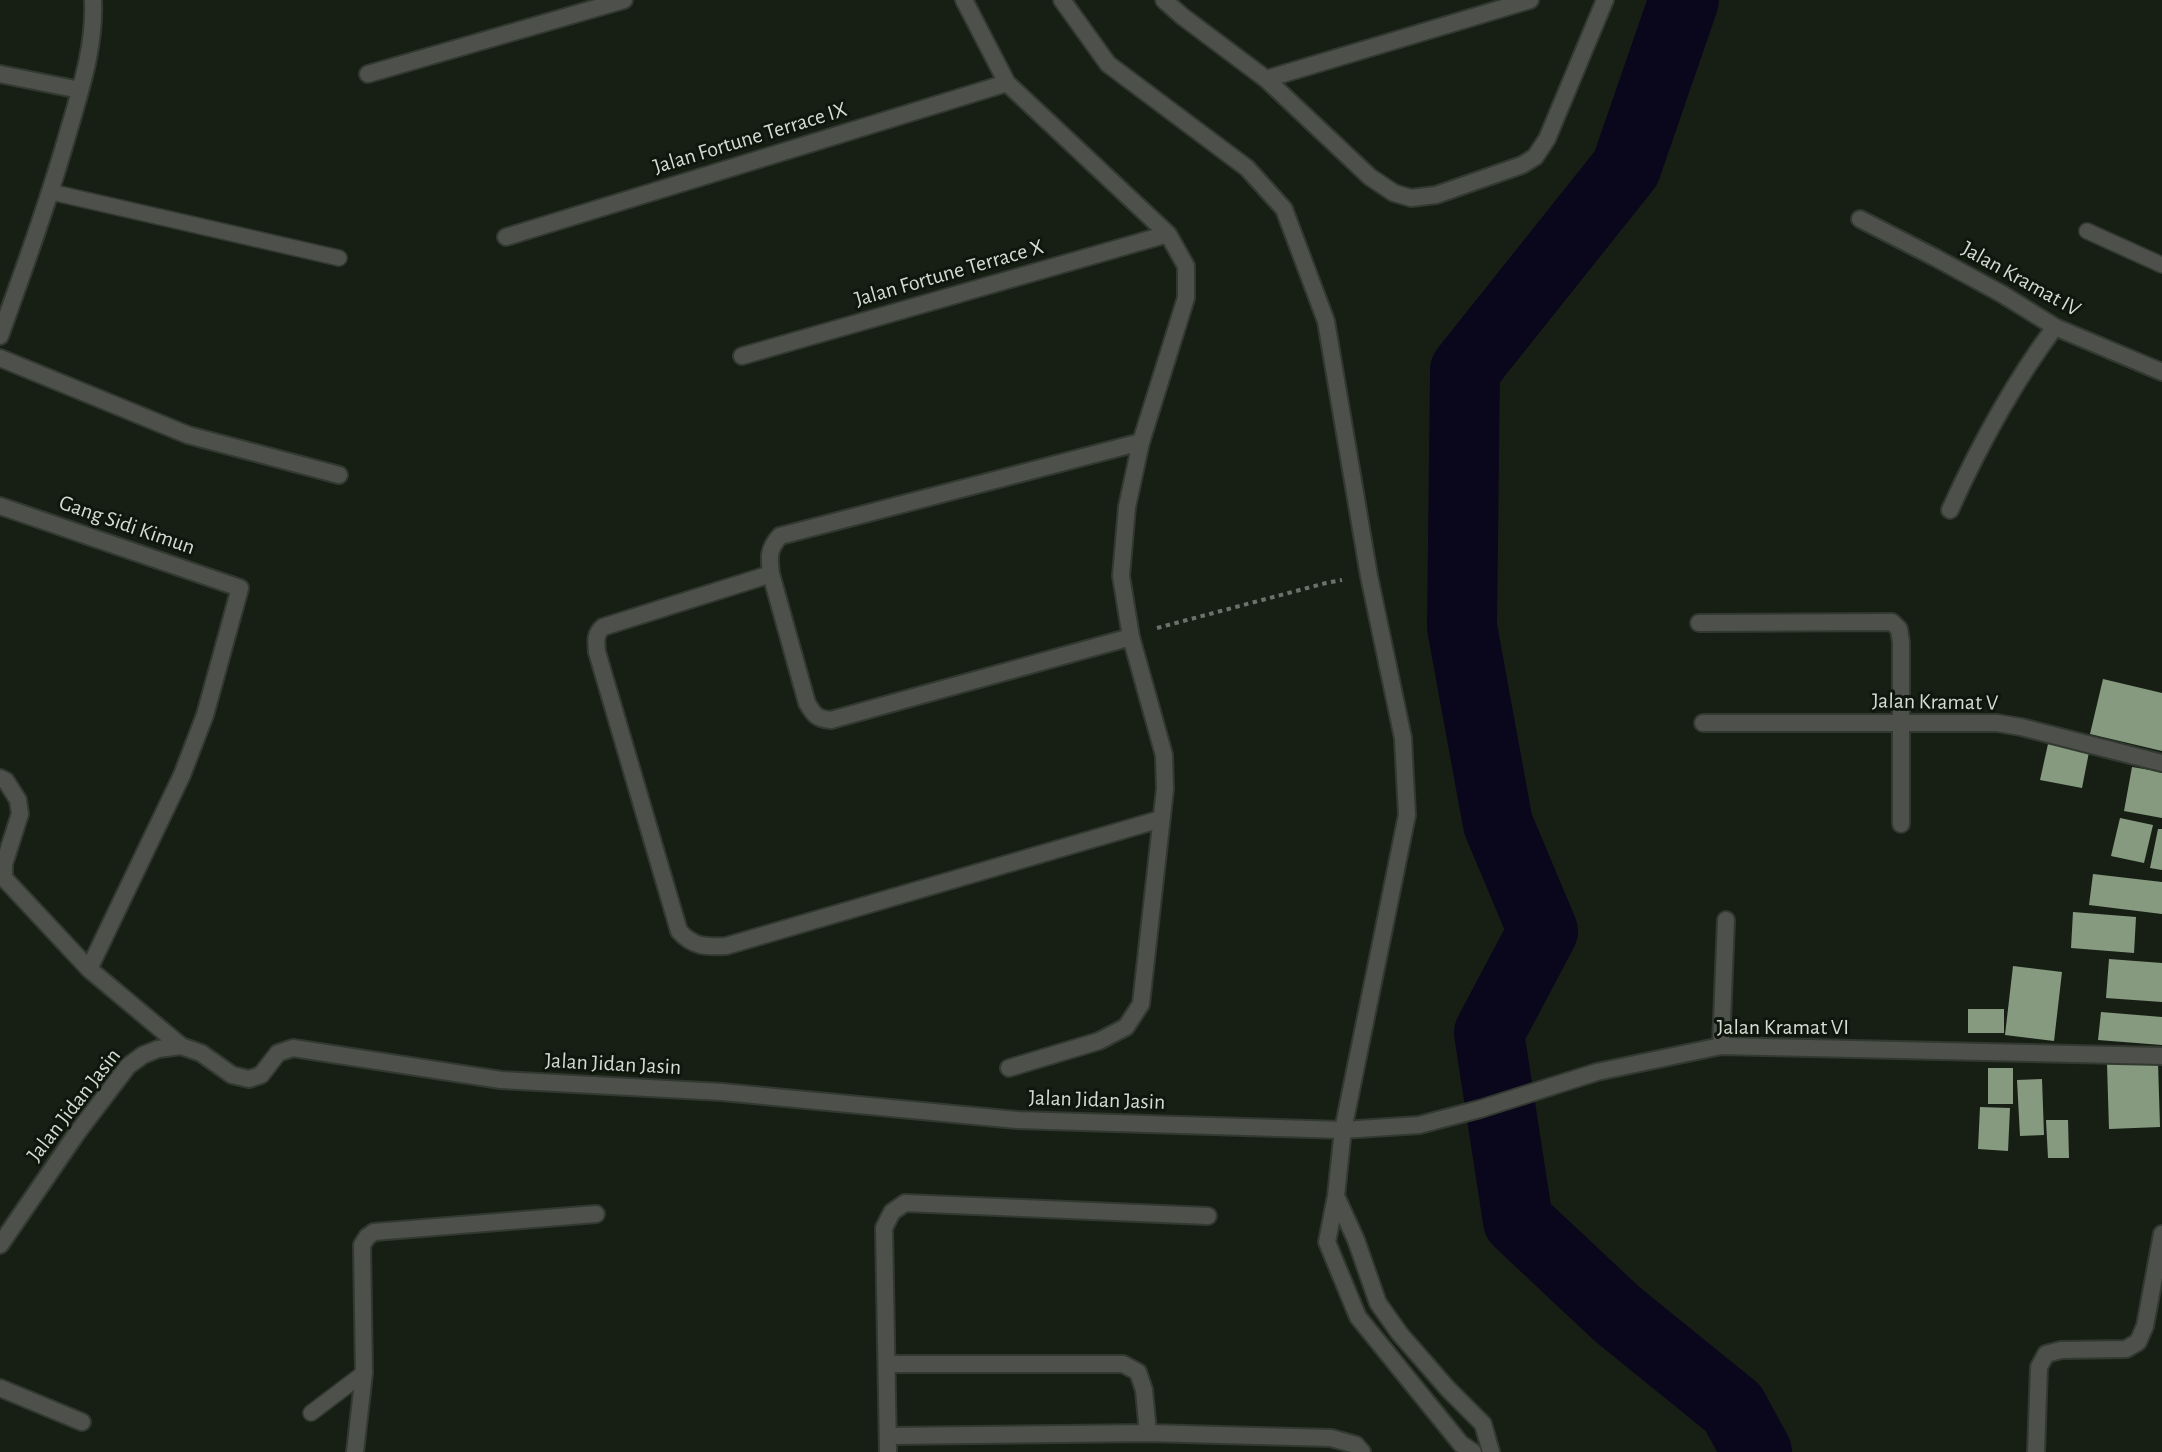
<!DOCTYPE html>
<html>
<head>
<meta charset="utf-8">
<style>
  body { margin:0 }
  canvas { display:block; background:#171f15 }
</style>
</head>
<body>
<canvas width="2162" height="1452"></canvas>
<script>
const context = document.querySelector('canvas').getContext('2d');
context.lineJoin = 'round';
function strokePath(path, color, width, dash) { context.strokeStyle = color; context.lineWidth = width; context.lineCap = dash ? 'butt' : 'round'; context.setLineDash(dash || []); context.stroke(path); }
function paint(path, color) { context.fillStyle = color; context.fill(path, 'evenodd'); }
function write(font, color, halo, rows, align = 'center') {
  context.font = font + ' "Alegreya Sans",sans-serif'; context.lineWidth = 6; context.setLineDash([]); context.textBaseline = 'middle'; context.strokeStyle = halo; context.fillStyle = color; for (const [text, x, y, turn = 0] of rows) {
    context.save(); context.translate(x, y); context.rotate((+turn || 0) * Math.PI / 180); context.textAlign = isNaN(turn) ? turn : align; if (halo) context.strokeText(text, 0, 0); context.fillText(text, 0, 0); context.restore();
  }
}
strokePath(new Path2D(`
  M1684 0 1626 168 1465 370 1462 627 1498 824 1543 931 1489 1033 1518 1221 1617 1314 1733 1408 1757 1452`), '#0a061b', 70);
paint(new Path2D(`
  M2103 679 2162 693V751L2090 734Z
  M2048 744 2089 752 2082 788 2040 780Z
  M2132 767 2162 772V818L2124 811Z
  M2120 818 2153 825 2144 863 2111 856Z
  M2158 829H2162V870L2150 868Z
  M2093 874 2162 882V914L2089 905Z
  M2073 912 2136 917 2134 953 2071 948Z
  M2109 959 2162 963V1002L2106 998Z
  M2013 966 2062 972 2054 1041 2005 1035Z
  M1968 1009H2004V1033H1968Z
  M2101 1012 2162 1017V1045L2098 1040Z
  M2158 1063 2160 1127 2109 1129 2107 1064Z
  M1988 1068H2013V1104H1988Z
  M2042 1079 2044 1135 2020 1136 2017 1080Z
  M1980 1107 2010 1108 2008 1151 1978 1149Z
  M2046 1120H2068L2069 1158H2048Z`), '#869a80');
const service = new Path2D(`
  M51 192 339 258
  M2087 231 2162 265
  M311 1413 364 1373`);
const minor = new Path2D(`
  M964 0 1007 83 1168 234 1186 266V298L1141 442 1127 507 1121 576 1131 637 1164 755 1165 789 1141 1004 1126 1027 1099 1041 1009 1068
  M1164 0 1182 16 1266 79 1370 177 1394 193 1411 198 1436 195 1522 165 1535 157 1547 139 1605 0
  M0 74 80 90
  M368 74 624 0
  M1266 79 1530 0
  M1860 219 1936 258 2002 294 2055 327 2162 372
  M506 237 1007 83
  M0 336C25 266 50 197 70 126 82 85 95 44 93 0
  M742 356 1168 234
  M0 358 188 435 339 475
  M0 506 240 588 205 715 182 775 89 969
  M1950 510C1979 446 2013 383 2055 327
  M771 574 603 627C595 634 596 641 597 652L679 931C693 947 706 947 726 946L1161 819
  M1699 623 1892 622 1899 629 1901 642V824
  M1131 637 831 720C817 719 814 715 807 703L771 574C769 557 768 549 780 536L1141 442
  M1703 723H1997L2021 727 2162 763
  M0 778 6 781 18 800 20 814 4 864V878L89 969 181 1046
  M1721 1046 1726 920
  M1343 1130 1336 1196 1327 1242 1358 1317 1461 1444 1473 1452
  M1336 1196 1356 1240 1378 1303 1400 1334 1448 1389 1483 1424 1491 1452
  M0 1245 77 1133 128 1066 143 1055 158 1049 181 1046 201 1053 232 1075 249 1079 261 1075 278 1053 293 1048 501 1080 722 1092 1017 1120 1343 1130 1419 1125 1480 1109 1597 1072 1721 1046 2162 1056
  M888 1364H1123L1138 1372 1144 1390 1148 1433
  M0 1388 82 1422
  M889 1436 1148 1433 1331 1438 1356 1445 1362 1452
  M355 1452 364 1373 362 1245 367 1237 374 1232 596 1214
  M888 1452 884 1228 892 1212 905 1203 1208 1216
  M2036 1452 2039 1367 2046 1354 2061 1350 2126 1349 2138 1342 2145 1326 2162 1234`);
const tertiary = new Path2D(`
  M1062 0 1108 64 1247 168 1284 209 1326 321 1369 576 1403 738 1407 815 1343 1130`);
strokePath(service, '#323930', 18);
strokePath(minor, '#323930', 20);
strokePath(tertiary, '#323930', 20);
strokePath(new Path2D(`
  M1157 628 1326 583 1342 580`), '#6b7269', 4, [4.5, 4.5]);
strokePath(service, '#4d504b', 15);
strokePath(minor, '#4d504b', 16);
strokePath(tertiary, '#4d504b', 16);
write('22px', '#d5dad3', '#0f160c', [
  ["Jalan Fortune Terrace IX",750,138,-17],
  ["Jalan Fortune Terrace X",949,273,-16],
  ["Jalan Kramat IV",2021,279,29],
  ["Gang Sidi Kimun",127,525,19],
  ["Jalan Kramat V",1935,702,1],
  ["Jalan Kramat VI",1783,1027],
  ["Jalan Jidan Jasin",613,1064,3],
  ["Jalan Jidan Jasin",1097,1100,2],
  ["Jalan Jidan Jasin",74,1105,-52]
]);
</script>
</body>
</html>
